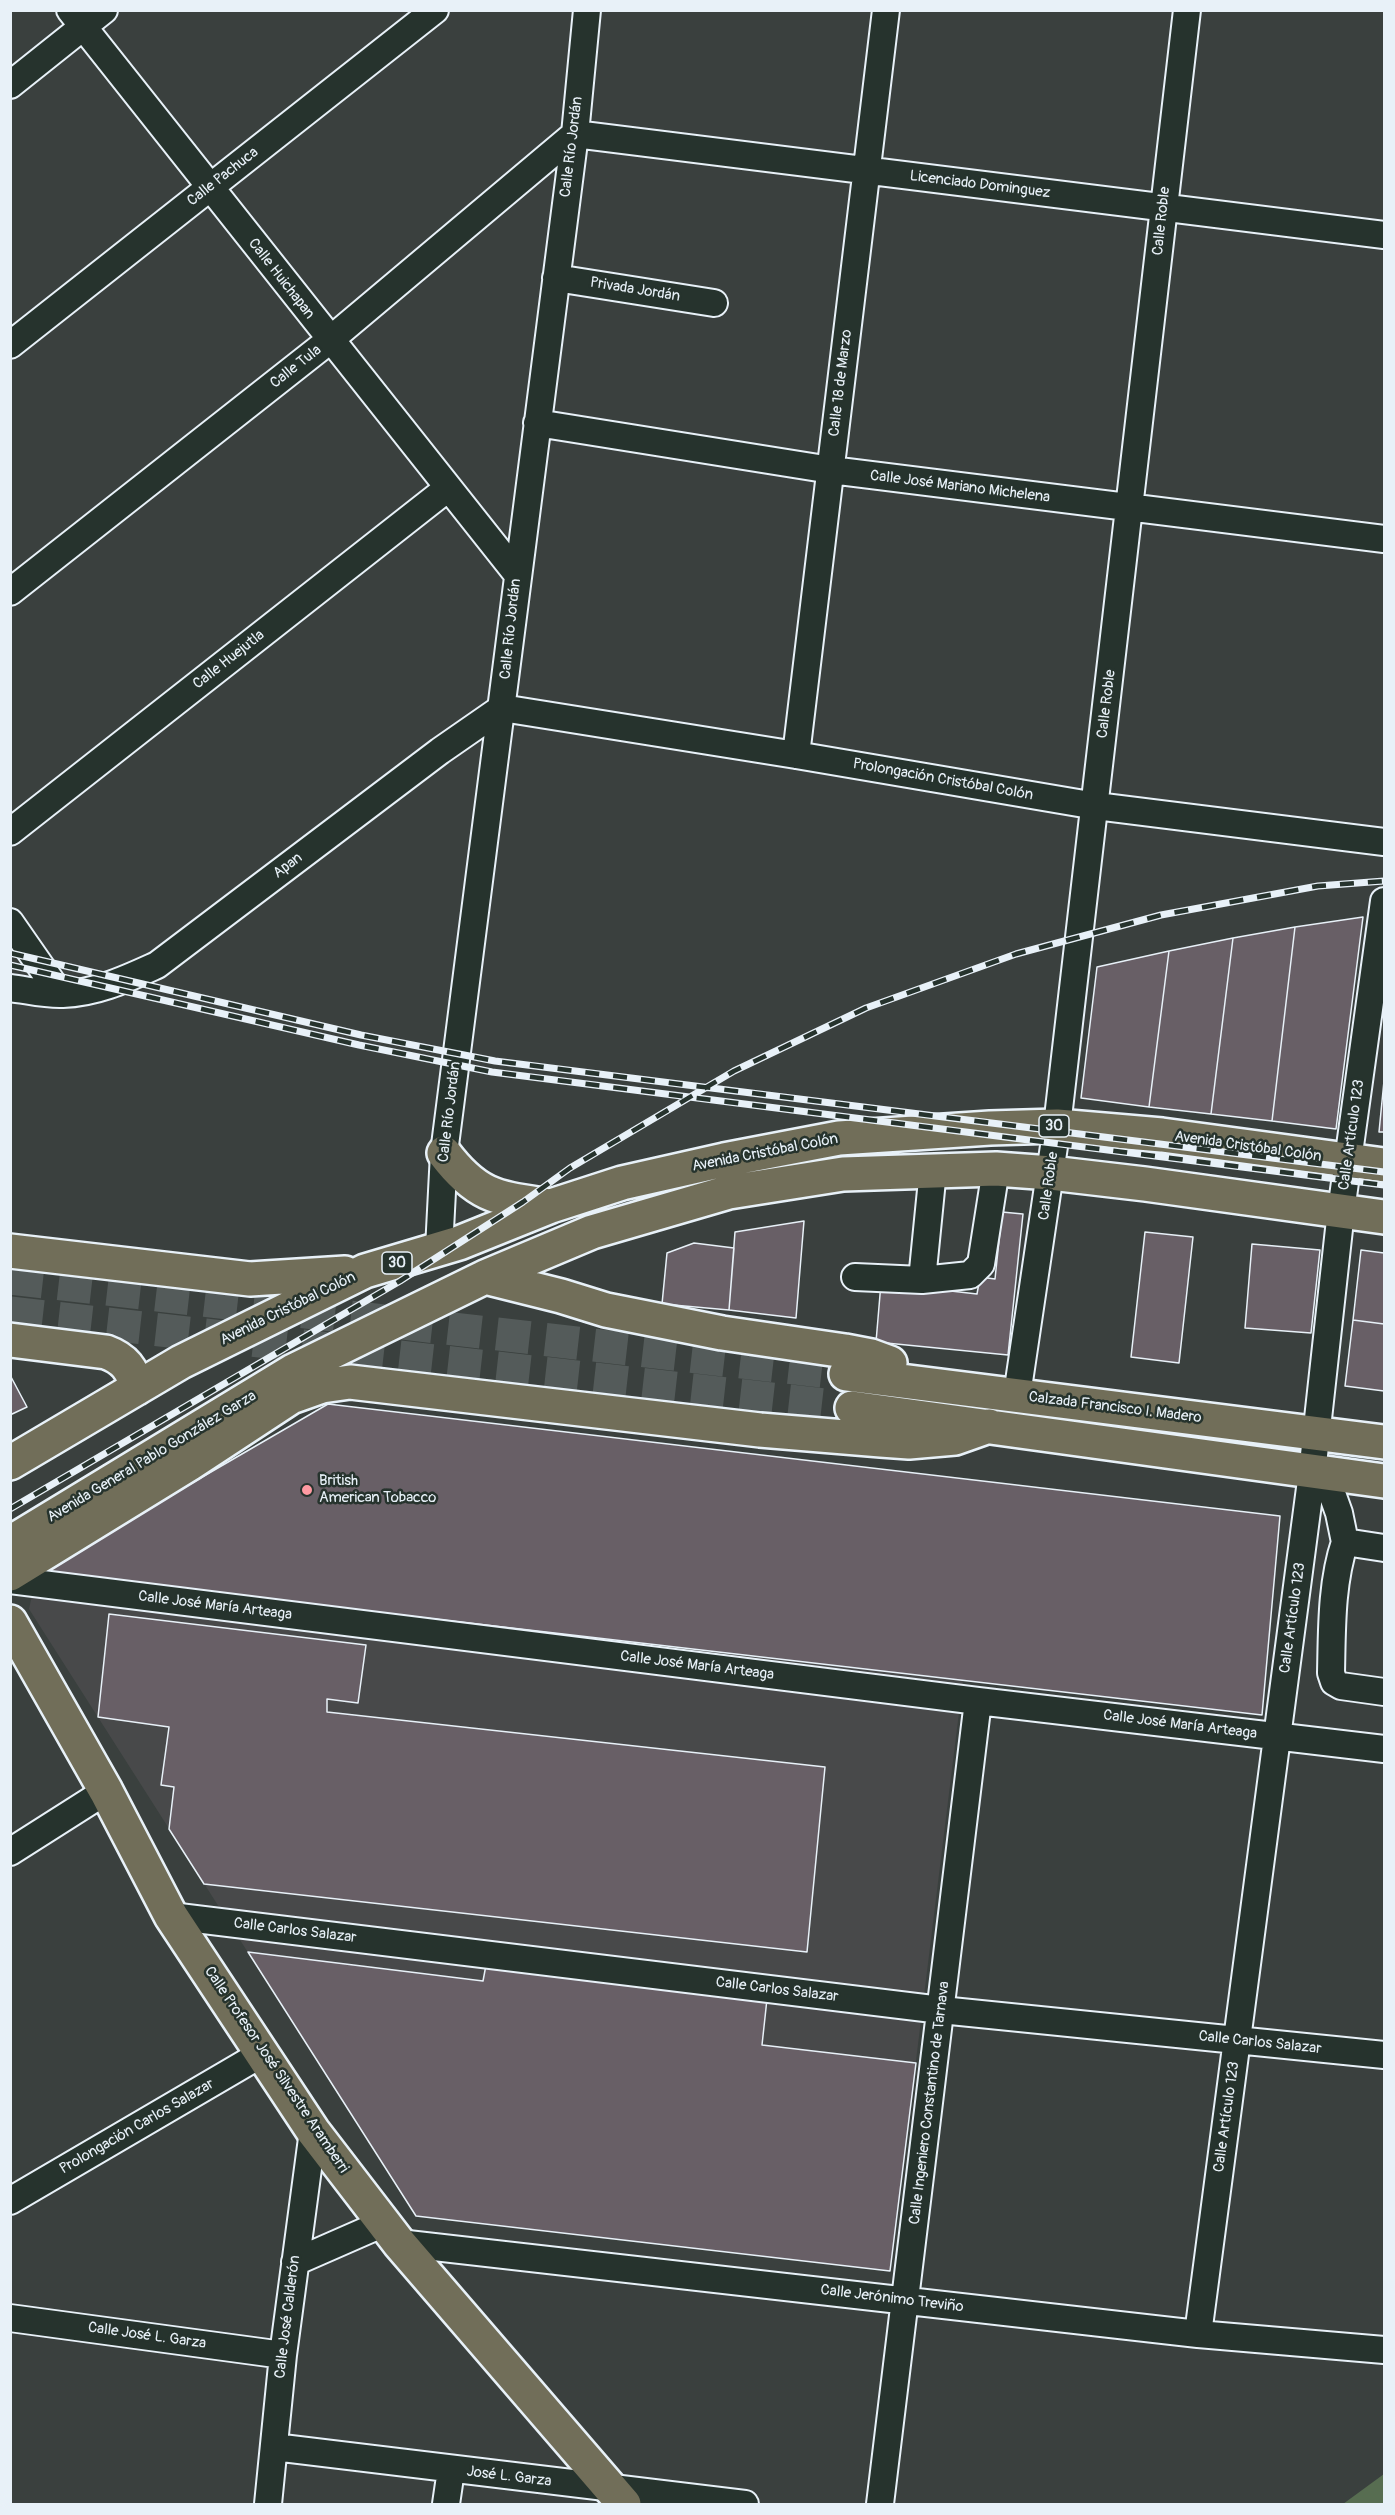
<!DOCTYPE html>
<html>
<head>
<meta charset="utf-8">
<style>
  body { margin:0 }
  #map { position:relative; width:1395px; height:2515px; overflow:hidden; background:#3a403e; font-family:Pangolin,sans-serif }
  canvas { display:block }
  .frame { position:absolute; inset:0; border:12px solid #e8f1f8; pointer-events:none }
</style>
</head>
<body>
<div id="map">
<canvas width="1395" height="2515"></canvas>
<div class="frame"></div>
</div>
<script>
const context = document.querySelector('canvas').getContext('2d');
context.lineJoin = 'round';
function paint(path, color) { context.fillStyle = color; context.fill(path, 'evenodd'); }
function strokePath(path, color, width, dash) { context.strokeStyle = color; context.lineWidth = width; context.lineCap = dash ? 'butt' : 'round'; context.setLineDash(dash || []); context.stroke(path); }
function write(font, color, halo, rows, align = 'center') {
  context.font = font + ' Pangolin,sans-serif'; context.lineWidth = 5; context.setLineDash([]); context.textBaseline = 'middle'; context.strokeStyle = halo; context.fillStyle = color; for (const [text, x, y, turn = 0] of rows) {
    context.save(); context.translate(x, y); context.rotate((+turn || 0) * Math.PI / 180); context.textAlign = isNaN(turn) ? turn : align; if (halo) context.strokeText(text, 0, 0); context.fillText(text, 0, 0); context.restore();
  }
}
paint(new Path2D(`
  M328 1404 1280 1516 1262 1715 963 1680 890 2271 416 2216 29 1609 37 1573Z`), '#48494a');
paint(new Path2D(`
  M1384 2474V2504H1343Z`), '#576d51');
const building = new Path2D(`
  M1363 917 1336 1129 1272 1121 1295 927Z
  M1295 927 1272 1121 1211 1114 1233 938Z
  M1233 938 1211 1114 1149 1107 1169 951Z
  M1169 951 1149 1107 1081 1098 1097 967Z
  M1384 1081V1132H1379Z
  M1002 1212 1023 1214 1008 1355 876 1342 881 1283 977 1294 980 1277 995 1279Z
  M804 1221 796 1318 729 1310 735 1232Z
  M1145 1232 1193 1237 1179 1363 1131 1357Z
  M694 1243 734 1248 729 1310 662 1304 667 1253Z
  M1252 1244 1320 1250 1311 1333 1245 1328Z
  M1361 1250 1384 1253V1324L1353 1320Z
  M1353 1320 1384 1324V1391L1345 1386Z
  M10 1375 27 1407 10 1415Z
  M328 1404 1280 1516 1262 1715 37 1573Z
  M109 1614 366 1645 358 1703 327 1699V1712L825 1767 807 1952 204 1884 169 1829 174 1787 161 1785 169 1727 98 1717Z
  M248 1952 483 1981 486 1965 767 1999 762 2045 916 2063 890 2271 416 2216Z`);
paint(building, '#685f66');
strokePath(building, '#e8f1f8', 1.5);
strokePath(new Path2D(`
  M10 1278 846 1374
  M10 1313 852 1408`), '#545b5a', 33, [33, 16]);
const minor = new Path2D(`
  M70 10 517 574
  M10 85 104 10
  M556 278 714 303
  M10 345 435 10
  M537 423 831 470 1384 539
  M10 592 330 340 575 134 1384 235
  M796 755 886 10
  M10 832 448 488
  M10 922 60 994
  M10 988C27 990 46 995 63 994 97 993 126 979 157 965L440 751 502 708 796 755 1096 806 1384 842
  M439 1249 444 1153 575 134 587 10
  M855 1277 922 1280 970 1275 981 1264 996 1169
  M922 1280 933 1170
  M1017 1395 1057 1126 1187 10
  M1325 1474 1339 1513 1345 1542
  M1384 1548 1345 1542C1331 1583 1332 1631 1331 1673L1334 1682 1341 1686 1384 1692
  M10 1580 978 1701 1384 1749
  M10 1852 106 1791
  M171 1916 941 2010 1384 2055
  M10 2201 263 2053
  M399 2243 1198 2334 1384 2350
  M295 2262 384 2223
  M10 2318 283 2355
  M1198 2334 1312 1473 1341 1211 1384 901
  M274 2447 745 2504
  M268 2504 283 2355 313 2131
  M446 2504 451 2470
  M880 2504 978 1701`);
const major = new Path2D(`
  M444 1153C478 1198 498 1198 551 1206
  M10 1251 250 1279 345 1273
  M485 1277 561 1296 606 1310 722 1333 845 1351 871 1356 890 1363
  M10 1340 106 1352C125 1359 132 1369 137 1388
  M846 1374 1384 1442
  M852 1408 1384 1481
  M10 1463 181 1362 365 1271 459 1243 551 1206 622 1183 724 1160 839 1138 990 1128 1057 1126 1162 1135 1384 1165
  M10 1543 293 1371 485 1277 592 1232 729 1192 843 1174 996 1169 1051 1173 1145 1184 1384 1217
  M10 1574 189 1464 291 1397 322 1386 350 1382 760 1430 881 1440 909 1442 955 1438 989 1426
  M10 1622 106 1791 171 1916 313 2131 399 2243 624 2504`);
strokePath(minor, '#e8f1f8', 30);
strokePath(major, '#e8f1f8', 38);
strokePath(minor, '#26332d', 26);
strokePath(major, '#716e59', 33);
const rail = new Path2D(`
  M10 953 361 1035 495 1061 1384 1172
  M10 965 359 1045 492 1072 1384 1185
  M10 1509 400 1281 523 1202 570 1168 734 1071 866 1008 1016 954 1161 915 1318 886 1384 881`);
strokePath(rail, '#e8f1f8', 7);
strokePath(rail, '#26332d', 4.5, [14]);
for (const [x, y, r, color] of [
  [307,1490,6,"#ff9aa2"]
]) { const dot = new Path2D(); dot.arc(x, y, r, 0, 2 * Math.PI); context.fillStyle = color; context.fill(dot); strokePath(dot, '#26332d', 2); }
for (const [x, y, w] of [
  [1054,1126,30],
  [397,1263,30]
]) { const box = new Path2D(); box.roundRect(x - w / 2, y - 11, w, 22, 4.5); context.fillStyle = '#26332d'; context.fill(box); strokePath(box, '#e8f1f8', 1.5); }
write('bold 14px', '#e8f1f8', null, [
  ["30",1054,1126],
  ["30",397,1263]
]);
write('15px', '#e8f1f8', '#26332d', [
  ["Calle Río Jordán",572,147,-83],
  ["Calle Pachuca",223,177,-38],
  ["Licenciado Dominguez",980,185,7],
  ["Calle Roble",1162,221,-84],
  ["Calle Huichapan",281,279,52],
  ["Privada Jordán",635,290,9],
  ["Calle Tula",296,367,-38],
  ["Calle 18 de Marzo",841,383,-83],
  ["Calle José Mariano Michelena",960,487,7],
  ["Calle Río Jordán",511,629,-84],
  ["Calle Huejutla",229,660,-38],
  ["Calle Roble",1107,704,-83],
  ["Prolongación Cristóbal Colón",943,780,10],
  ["Apan",288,866,-37],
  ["Calle Río Jordán",450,1112,-83],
  ["Calle Artículo 123",1352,1135,-82],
  ["Avenida Cristóbal Colón",1248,1147,8],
  ["Avenida Cristóbal Colón",765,1153,-11],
  ["Calle Roble",1049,1186,-82],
  ["Avenida Cristóbal Colón",288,1309,-26],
  ["Calzada Francisco I. Madero",1115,1408,7],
  ["Avenida General Pablo González Garza",152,1457,-31],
  ["Calle José María Arteaga",215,1606,7],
  ["Calle Artículo 123",1293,1618,-82],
  ["Calle José María Arteaga",697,1666,7],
  ["Calle José María Arteaga",1180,1725,7],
  ["Calle Carlos Salazar",295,1931,7],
  ["Calle Carlos Salazar",777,1990,7],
  ["Calle Carlos Salazar",1260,2043,6],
  ["Calle Profesor José Silvestre Aramberri",276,2070,56],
  ["Calle Ingeniero Constantino de Tarnava",930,2103,-83],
  ["Calle Artículo 123",1227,2117,-82],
  ["Prolongación Carlos Salazar",137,2127,-30],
  ["Calle Jerónimo Treviño",892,2299,7],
  ["Calle José Calderón",288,2317,-83],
  ["Calle José L. Garza",147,2336,8],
  ["José L. Garza",509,2477,7]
]);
write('15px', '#e8f1f8', '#26332d', [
  ["British",319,1481],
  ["American Tobacco",319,1498]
], 'left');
</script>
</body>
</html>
